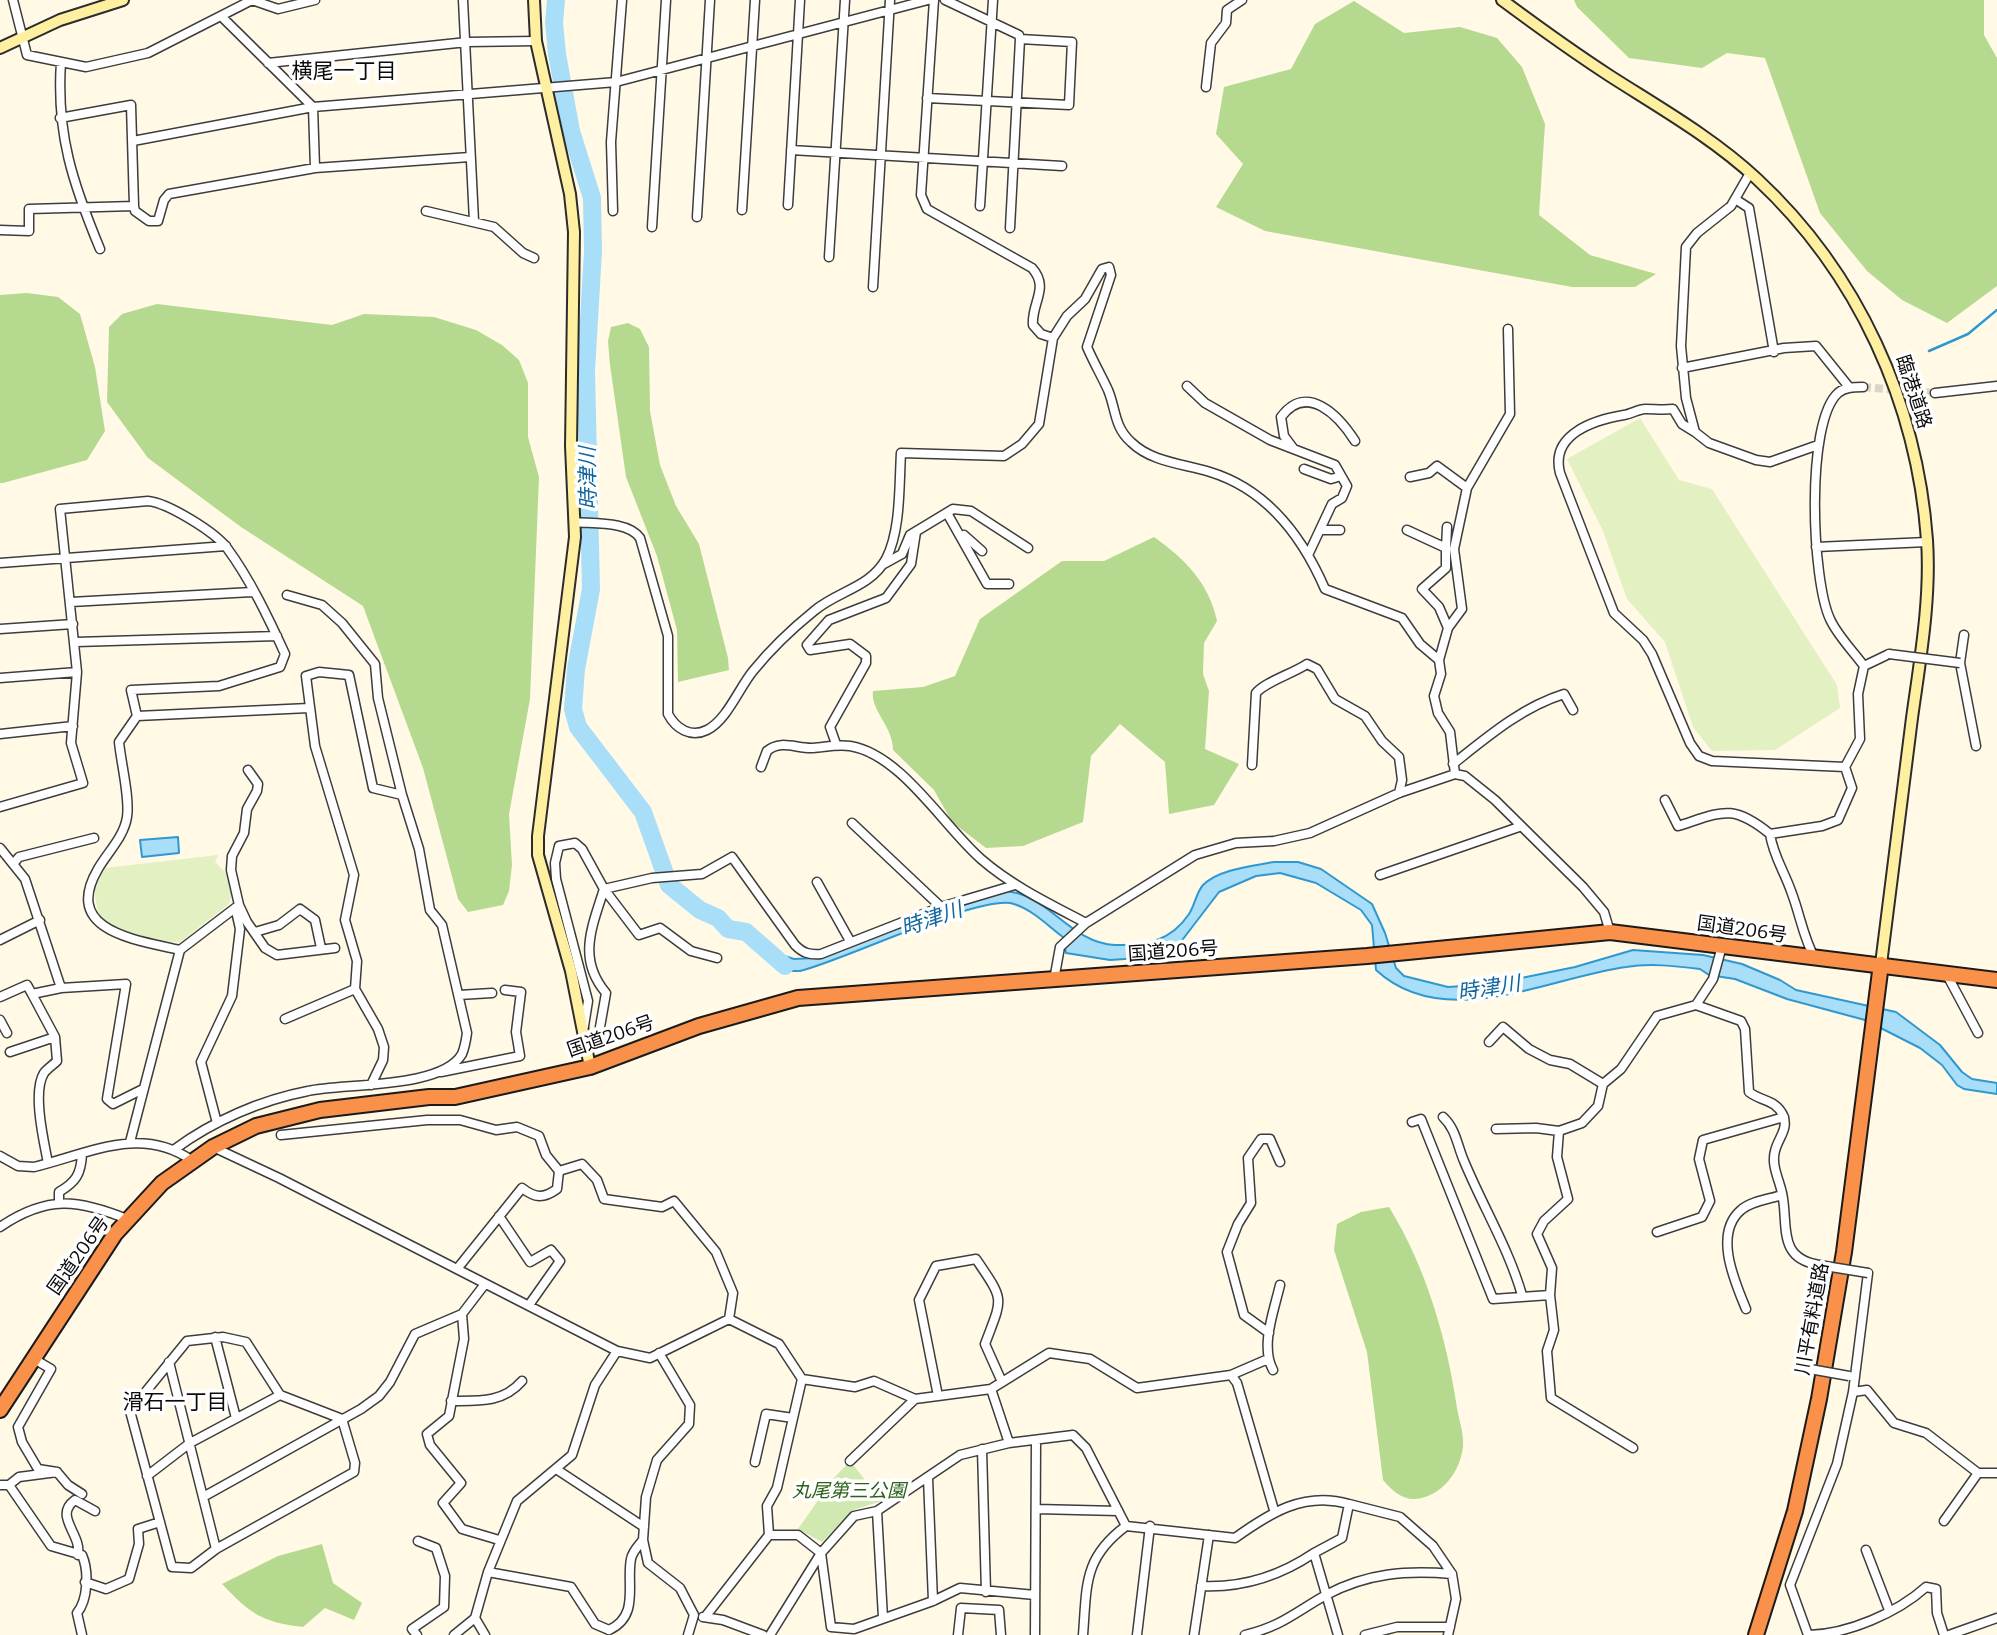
<!DOCTYPE html>
<html>
<head>
<meta charset="utf-8">
<style>
  body { margin:0 }
  canvas { display:block; background:#fff9e6 }
</style>
</head>
<body>
<canvas width="1997" height="1635"></canvas>
<script>
const context = document.querySelector('canvas').getContext('2d');
context.lineJoin = 'round';
function paint(path, color) { context.fillStyle = color; context.fill(path, 'evenodd'); }
function strokePath(path, color, width, dash) { context.strokeStyle = color; context.lineWidth = width; context.lineCap = dash ? 'butt' : 'round'; context.setLineDash(dash || []); context.stroke(path); }
function write(font, color, halo, rows, align = 'center') {
  context.font = font + ' Bitter,"Noto Sans JP",serif'; context.lineWidth = 7; context.setLineDash([]); context.textBaseline = 'middle'; context.strokeStyle = halo; context.fillStyle = color; for (const [text, x, y, turn = 0] of rows) {
    context.save(); context.translate(x, y); context.rotate((+turn || 0) * Math.PI / 180); context.textAlign = isNaN(turn) ? turn : align; if (halo) context.strokeText(text, 0, 0); context.fillText(text, 0, 0); context.restore();
  }
}
paint(new Path2D(`
  M850 1461 882 1501 853 1510 822 1542 798 1529 833 1479Z`), '#d0e9b0');
paint(new Path2D(`
  M1574 0H1984V35L1997 58V286L1947 323 1902 300 1867 271 1820 213 1765 58 1727 53 1702 68 1629 58 1577 7Z
  M1354 1 1404 33 1460 27 1497 38 1522 67 1545 124 1539 215 1590 255 1656 274 1635 287H1572L1265 231 1216 207 1243 164 1216 134 1224 87 1291 69 1315 24Z
  M27 293 58 297 80 314 95 367 105 431 87 460 3 483H0V295Z
  M157 304 332 325 364 314 434 317 476 330 502 345 519 360 528 383V437L539 477 530 699 509 814 512 865 509 891 503 905 468 912 458 899 423 768 363 606 241 527 148 458 107 402 109 327 122 314Z
  M628 323 640 329 649 347 650 411 660 465 676 506 699 544 728 658 729 670 678 682 677 630 657 556 626 477 610 365 608 341 611 327Z
  M1154 537C1185 559 1209 583 1217 621L1204 643 1203 674 1209 691 1205 749 1239 764 1214 805 1169 814 1165 762 1120 724 1091 756 1083 822 1023 846 986 848 952 822 934 790 893 750C893 726 870 710 873 691L923 687 955 676 980 619 1062 561H1104Z
  M1389 1207C1426 1267 1447 1339 1457 1408 1459 1420 1464 1434 1463 1446 1461 1467 1448 1488 1428 1496 1408 1504 1396 1495 1383 1480L1367 1352 1334 1250 1337 1224 1361 1212Z
  M322 1544 333 1583 362 1603 354 1620 325 1608 303 1627C261 1622 251 1614 222 1584L278 1556Z`), '#b5da8f');
paint(new Path2D(`
  M1640 418 1679 480 1712 489 1837 685 1840 708 1775 750 1712 751 1693 727 1665 642 1627 599 1603 531 1567 459Z
  M218 855 215 862 226 873 233 891 229 904 180 942 160 941 109 926 99 917 94 891 105 868Z`), '#e2f0c2');
const water = new Path2D(`
  M178 837 179 853 142 857 140 840Z
  M1274 862H1298L1321 869 1372 904 1385 933 1396 968 1404 976 1448 987 1492 984 1575 967 1633 950 1703 955 1742 964 1780 980 1796 990 1896 1012 1940 1045 1962 1072 1972 1079 1997 1083V1094L1964 1089 1957 1085 1942 1065 1920 1048 1865 1020 1787 999 1735 979 1709 975 1700 969C1675 966 1650 963 1626 967 1547 978 1444 1033 1376 970L1372 925 1361 910 1316 883 1280 873 1256 876 1219 892 1170 956 1110 960 1066 953 1063 937C1048 926 1033 910 1014 904 982 893 843 961 800 971H779L765 955 769 951 794 959 815 958 1003 891C1048 892 1069 943 1115 945 1146 946 1171 941 1189 914 1195 905 1196 893 1203 885 1219 869 1253 866 1274 862Z`);
paint(water, '#a9def8');
strokePath(water, '#2f98d0', 2);
strokePath(new Path2D(`
  M1929 351 1968 334 1997 310`), '#2f98d0', 2.5);
strokePath(new Path2D(`
  M556 0 554 23 557 54 571 131 592 198 593 251 586 371 591 589 576 669 573 709 578 727 643 812 669 885 700 910 718 918 728 929 746 932 785 966`), '#a9def8', 18);
strokePath(new Path2D(`
  M1863 387 1935 393`), '#dad5c5', 8, [8, 4]);
const street = new Path2D(`
  M13 0 27 55 86 67 148 53 252 0
  M252 0 278 9 315 0
  M463 0 474 221
  M934 0 921 195 927 209 1032 268C1050 288 1031 303 1033 325L1041 334 1053 338
  M945 0 1019 35 1020 39 1010 228
  M222 17 313 107
  M61 62C56 134 73 184 100 249
  M268 63 467 42 536 41
  M1206 87 1211 43 1226 23 1227 10 1242 0
  M927 98 1069 105 1072 42 1020 39
  M313 107 315 168
  M60 118 131 105 134 206 135 211 149 221H158L164 200 169 194 315 168 470 157
  M133 141 313 107 616 82 928 0
  M791 150 1062 166
  M1750 173 1731 206 1697 233 1686 247 1681 346 1686 398 1695 432 1709 443 1756 460 1770 462 1818 445
  M1735 199 1749 208 1774 352
  M788 205 800 0
  M980 206 993 0
  M742 210 755 0
  M426 211 494 227 523 253 534 258
  M613 211 611 142 622 0
  M697 217 710 0
  M652 227 666 0
  M0 230 29 231V209L134 206
  M829 257 845 0
  M873 287 890 0
  M1682 368 1784 348 1816 346 1849 387
  M1187 386 1205 403 1270 440 1335 465 1347 486 1342 498 1332 504 1309 553
  M1935 393 1997 386
  M1695 432 1682 424 1673 409C1663 410 1655 409 1645 409 1639 409 1631 414 1624 415 1594 420 1550 434 1560 473L1614 613 1643 640 1652 654 1690 743 1699 756 1712 761 1845 767
  M1293 448 1284 436 1281 417C1307 382 1339 416 1355 441
  M1304 469 1331 479 1341 476
  M1410 477 1429 473 1437 466 1467 488 1454 549 1462 609 1448 628 1439 660
  M1467 488 1510 414 1508 329
  M947 513 987 584H1009
  M574 522C593 524 628 521 640 538L668 636V714C676 729 691 738 707 730 727 720 739 688 753 671 770 650 793 628 814 611 837 591 870 588 886 559 901 530 899 486 901 453L1004 456 1022 444 1039 424 1053 338 1067 316 1085 299 1102 269 1109 267 1111 275 1087 347C1093 361 1101 375 1108 390 1116 409 1114 427 1131 442 1151 462 1184 464 1210 472 1266 489 1302 536 1325 589L1402 618 1420 644 1439 660 1441 674 1434 696 1438 713 1450 732 1455 774
  M1322 530H1340
  M1407 530 1446 548V568L1422 589 1439 607 1448 628
  M964 535 982 551
  M1816 547 1927 542
  M1446 548 1447 527
  M0 563 226 546
  M882 565 902 554 910 535 953 509 971 511 1028 548
  M287 595 322 605 342 623 375 664 378 698 402 795
  M71 602 252 592
  M0 629 73 624
  M1964 635 1960 663 1976 746
  M76 642 277 636
  M1864 666 1889 654
  M0 678 77 672
  M137 716 119 742C121 763 130 798 127 817 124 837 107 853 98 869 61 932 138 940 180 950L239 905
  M137 716 309 708
  M0 734 73 726
  M836 744 830 727 866 663V656L850 644 810 650 807 645 829 620 886 598 911 564 916 532
  M1453 764C1487 737 1522 707 1564 694L1573 710
  M1252 765 1256 693C1265 682 1292 674 1307 664L1317 669 1335 699 1365 716 1382 741 1399 757 1402 780 1399 793
  M761 767 767 751C781 739 797 749 813 748 826 747 837 744 850 746 901 754 944 827 981 859 1012 886 1050 904 1086 923
  M248 770 258 784 257 791 247 809 244 833 232 856 231 870 239 905 247 922 265 948 277 955 335 948
  M1665 800 1678 826C1722 812 1732 803 1770 834
  M0 807 83 783 71 743 77 672 60 509 148 501C168 503 215 532 227 548 250 579 269 619 285 654L280 667 219 686 131 690 137 716
  M852 823 941 907
  M0 848 25 879 61 988 32 994 55 1037 57 1061C53 1065 47 1069 44 1073 32 1092 44 1142 48 1163
  M14 863 19 857 94 838
  M1380 875 1519 827
  M817 882 850 941
  M255 932 279 925 300 909 315 920 321 948
  M0 940 40 920
  M1815 959C1803 937 1800 914 1791 891 1784 871 1773 855 1770 834L1822 826 1838 820 1852 788 1845 767 1860 739 1858 694 1864 666C1853 651 1837 635 1830 619 1812 581 1805 423 1838 393 1845 387 1854 387 1863 387
  M1946 973 1978 1033
  M1054 980 1060 947 1086 923 1195 855 1236 843 1274 841 1310 833 1399 793 1455 774 1465 776 1495 800 1583 887 1604 912 1610 932
  M61 988 126 984 107 1099 113 1104 143 1089
  M459 995 492 993
  M0 997 27 985 32 994
  M1696 1005 1713 979 1722 946
  M285 1019 355 989
  M0 1020 7 1033
  M584 1026 588 1001 556 879 555 863 559 846 575 843 582 849 604 889 639 935 660 928 691 951 717 958
  M600 1027 606 993C577 959 592 927 604 889L652 878 702 874 732 857 795 945C803 953 809 955 821 954L941 907 1015 885
  M1489 1042 1503 1027 1529 1049 1550 1060 1570 1064 1603 1084
  M10 1052 55 1037
  M441 1072 520 1056 516 1032 521 992 505 990
  M1443 1117C1456 1129 1457 1145 1464 1161 1483 1207 1508 1247 1522 1295
  M1412 1122 1421 1119 1493 1299 1550 1295
  M217 1123 201 1062 232 996 240 929 236 911 239 905
  M1496 1129 1536 1128 1559 1131
  M281 1135 427 1120H460L496 1130 517 1127 539 1136 546 1155 559 1171 557 1189C543 1199 535 1198 522 1188L457 1269
  M130 1142 180 950
  M213 1147 279 1178 617 1351 650 1358 729 1319
  M175 1149C213 1121 261 1100 308 1091 344 1083 442 1089 462 1054 465 1047 466 1040 467 1033L442 925 430 910 419 849 402 795 373 788 349 675 319 672 306 676 315 746 354 875 345 920 357 961 355 989 378 1029 384 1047 383 1060 371 1085
  M0 1156 18 1166 34 1167C88 1154 140 1125 191 1160
  M559 1171 582 1164 597 1180 604 1199 662 1207 674 1201 716 1252 733 1293 729 1319
  M59 1201V1192C76 1182 81 1174 82 1154
  M499 1216 530 1262 551 1250 560 1261 529 1305
  M0 1227C47 1195 78 1199 129 1220
  M1657 1232 1702 1217 1710 1201 1699 1159 1703 1140 1784 1117
  M1746 1309C1735 1282 1713 1234 1741 1210 1751 1201 1770 1199 1782 1195
  M462 1314 464 1339 449 1416 427 1434 430 1445 461 1483 443 1503 462 1529 499 1540
  M729 1319 779 1344 802 1379 855 1387 874 1381 915 1399 991 1389 1049 1353 1090 1359 1137 1388 1231 1375 1237 1383 1274 1510
  M1269 1333 1244 1315 1227 1252 1238 1224 1251 1203 1248 1158 1261 1139H1270L1280 1162
  M215 1337 236 1418
  M223 1337 246 1342 280 1395 342 1419 355 1463 354 1472 216 1549 191 1568 172 1567 130 1411 187 1341Z
  M659 1353 690 1405 689 1424 657 1460 646 1497 643 1540 648 1563 680 1588 694 1615 688 1635
  M169 1362 216 1549
  M1273 1370C1260 1346 1274 1311 1280 1285
  M1231 1375 1268 1359
  M802 1379 777 1488 767 1506 769 1535H798L821 1553 831 1627 854 1629 933 1601 960 1588 1035 1595
  M991 1389 1009 1443
  M1853 1392 1868 1273
  M938 1396 919 1300 936 1266 976 1259C1005 1302 1003 1296 985 1344L1002 1382
  M451 1401C479 1401 503 1403 522 1381
  M1633 1448 1551 1398 1547 1351 1554 1330 1550 1295 1552 1268 1537 1234 1544 1221 1568 1199 1557 1157 1559 1131 1582 1123 1598 1106 1603 1084 1621 1069 1657 1016 1696 1005 1741 1021 1745 1029 1749 1092C1762 1102 1775 1099 1783 1115 1789 1129 1778 1138 1775 1151 1771 1165 1779 1179 1782 1193 1789 1224 1776 1258 1819 1265
  M982 1449 986 1592
  M850 1461 915 1399
  M755 1462 766 1414 793 1418
  M556 1469 644 1527
  M57 1472 68 1485 82 1494
  M147 1476 190 1443 280 1395
  M928 1478 933 1601
  M0 1485H9L51 1546 82 1555C89 1571 88 1600 77 1613L82 1635
  M9 1485 19 1477 57 1472 38 1469 22 1442 18 1427 51 1369 34 1359
  M203 1497 361 1409 379 1396 390 1382 415 1334 462 1314 485 1284
  M1349 1504 1400 1517 1433 1546 1452 1574 1456 1599 1448 1635
  M1036 1509 1118 1511
  M877 1511 883 1618
  M1944 1521 1978 1473H1997
  M1866 1550 1889 1610
  M78 1555C82 1534 53 1516 75 1500L95 1511
  M488 1572 571 1587 595 1624 609 1630
  M85 1582 106 1589 129 1579 139 1544 138 1529 160 1522
  M1201 1586C1242 1588 1280 1576 1314 1553
  M703 1617 723 1620 763 1635
  M705 1617 769 1535
  M475 1618 485 1635
  M609 1630C640 1616 626 1584 631 1559 632 1552 639 1545 643 1540
  M417 1635 412 1629 444 1607 445 1576 436 1548 418 1541
  M454 1635 475 1618 488 1572 517 1501 572 1455 595 1385 617 1351
  M770 1635 821 1553 854 1516 877 1511 960 1455 1009 1443 1073 1435 1086 1448 1126 1526
  M958 1635 961 1608 999 1610 1001 1635
  M1035 1635 1036 1440
  M1083 1635C1087 1585 1083 1558 1126 1526L1235 1538C1270 1513 1304 1491 1349 1504L1342 1538 1314 1553 1338 1635
  M1137 1635 1150 1526
  M1194 1635 1209 1535
  M1245 1635C1282 1626 1294 1613 1326 1595 1367 1573 1407 1570 1452 1574
  M1365 1635 1397 1627H1450
  M1808 1635 1790 1585 1837 1464 1853 1392 1867 1390 1894 1423 1926 1433 1978 1473
  M1809 1635C1848 1634 1897 1613 1926 1587L1936 1589 1937 1613 1944 1635
  M1949 1635 1997 1618`);
const secondary = new Path2D(`
  M534 0 536 41 570 194 574 232 571 446 575 537 538 836V855L571 971 590 1067
  M1502 0C1537 26 1573 52 1610 76 1660 108 1713 138 1757 179 1858 273 1917 403 1927 540 1931 599 1920 660 1912 718 1902 800 1891 882 1881 964
  M0 48 60 20 123 0`);
const highway = new Path2D(`
  M0 1410 115 1234 162 1183 213 1147 256 1126 320 1110 429 1097H455L590 1067 699 1026 798 998 1367 956 1610 932 1997 980
  M1756 1635 1795 1511 1819 1399 1844 1252 1881 964`);
strokePath(street, '#3d3d3d', 11);
strokePath(secondary, '#2c2c2c', 14);
strokePath(highway, '#1b1b1b', 18);
strokePath(street, '#fff', 8);
strokePath(secondary, '#fff0a1', 10);
strokePath(highway, '#f9914a', 14);
const streetBridge = new Path2D(`
  M1889 654 1960 663
  M1819 1265 1868 1273
  M1810 1369 1849 1376`);
strokePath(streetBridge, '#3d3d3d', 11, []);
strokePath(streetBridge, '#fff', 8);
write('19px', '#0a0a0a', '#fff', [
  ["臨港道路",1913,392,72],
  ["国道206号",1742,930,8],
  ["国道206号",1173,952,-4],
  ["国道206号",611,1037,-19],
  ["国道206号",79,1256,-55],
  ["川平有料道路",1813,1319,-80]
]);
write('italic 19px', '#2c611a', '#fff', [
  ["丸尾第三公園",849,1492]
]);
write('21px', '#0a0a0a', '#fff', [
  ["横尾一丁目",344,72],
  ["滑石一丁目",175,1403]
]);
write('italic 21px', '#11679d', '#fff', [
  ["時津川",589,478,-91],
  ["時津川",932,920,-19],
  ["時津川",1489,989,-9]
]);
</script>
</body>
</html>
